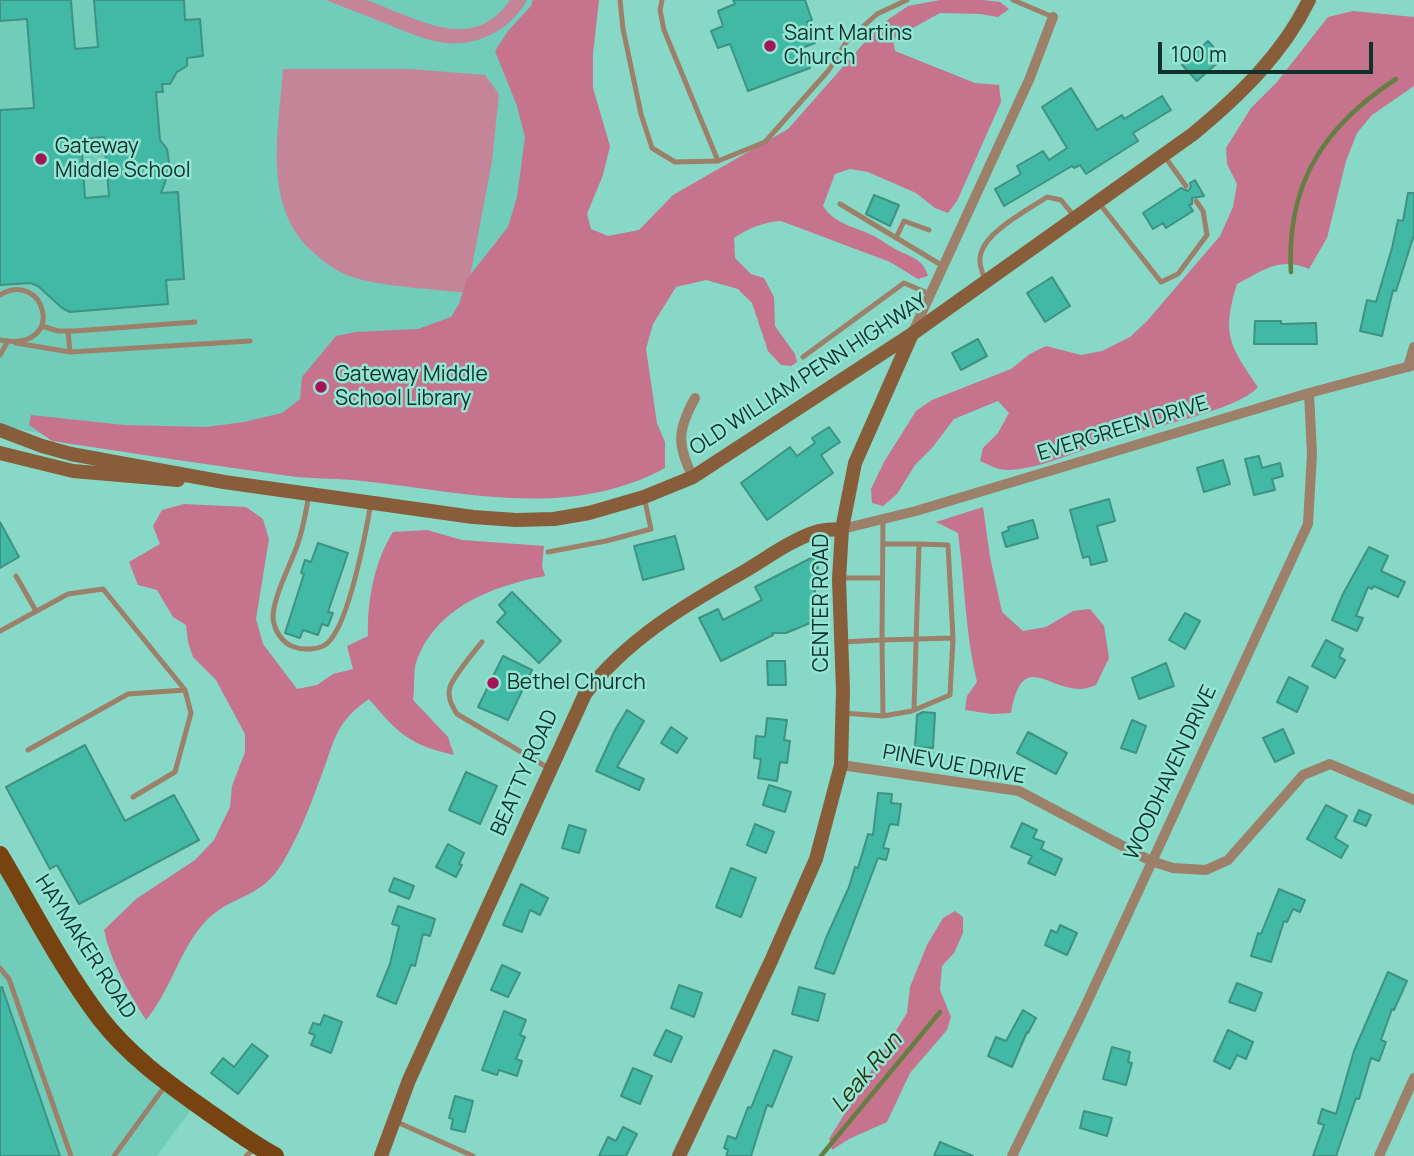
<!DOCTYPE html>
<html>
<head>
<meta charset="utf-8">
<style>
  body { margin:0 }
  #map { position:relative; width:1414px; height:1156px; overflow:hidden; background:#87d8c7; font-family:Manrope,sans-serif }
  canvas { display:block }
  .scale { position:absolute; left:1158px; top:42px; width:215px; height:32px; box-sizing:border-box; border:4px solid #0e312b; border-top:0; padding-left:9px; font-size:21px; line-height:24px; white-space:nowrap; color:#0e312b; -webkit-text-stroke:5px #94e5d4; paint-order:stroke }
</style>
</head>
<body>
<div id="map">
<canvas width="1414" height="1156"></canvas>
<div class="scale">100 m</div>
</div>
<script>
const context = document.querySelector('canvas').getContext('2d');
context.lineJoin = 'round';
function paint(path, color) { context.fillStyle = color; context.fill(path, 'evenodd'); }
function strokePath(path, color, width, dash) { context.strokeStyle = color; context.lineWidth = width; context.lineCap = dash ? 'butt' : 'round'; context.setLineDash(dash || []); context.stroke(path); }
function write(font, color, halo, rows, align = 'center') {
  context.font = font + ' Manrope,sans-serif'; context.lineWidth = 5; context.setLineDash([]); context.textBaseline = 'middle'; context.strokeStyle = halo; context.fillStyle = color; for (const [text, x, y, turn = 0] of rows) {
    context.save(); context.translate(x, y); context.rotate((+turn || 0) * Math.PI / 180); context.textAlign = isNaN(turn) ? turn : align; if (halo) context.strokeText(text, 0, 0); context.fillText(text, 0, 0); context.restore();
  }
}
paint(new Path2D(`
  M0 0H548L536 221 428 347 288 435 71 440 0 425Z
  M0 855 100 1018 196 1103 157 1156H0Z`), '#71ccba');
paint(new Path2D(`
  M326 0C338 0 351 0 364 0 372 1 381 6 389 9 432 26 477 48 510 0H527C509 33 471 50 434 41 418 37 402 30 387 24 367 16 346 8 326 0Z
  M283 69H410L485 75 499 94 492 161 467 293C433 289 387 287 355 278 339 273 326 264 314 253 261 207 279 131 283 69Z`), '#c48598');
paint(new Path2D(`
  M533 0H599L593 54V88L610 146 603 175 587 214 591 229 608 236 639 230 673 195 788 129 864 43 886 21 908 6 940 0H983L1000 2 1009 9 998 17 980 14 940 13 893 39 895 51 975 83 999 85 1001 102 957 201 948 213 935 208 916 193 868 172 850 169 835 174 823 206C835 225 857 227 876 237 882 241 888 245 895 249 910 257 923 258 928 276L918 279 890 262 781 221C763 222 749 228 734 238L735 258 751 274 764 278 774 297 775 326 795 354 797 362 791 366 781 365 768 351 752 303 738 289 706 280 676 287 653 324 646 349 657 423 665 442V468C566 522 457 490 353 480 331 478 310 479 289 476 210 465 131 453 52 441L29 425 31 415 124 425 206 427 244 422 282 413 300 399 302 377 336 336 356 332 418 329 451 317 459 304 467 279 508 227 517 197 525 137 517 106 495 51 508 31 531 6Z
  M1353 11 1414 17V86L1372 115 1357 133 1346 161 1327 238 1309 269C1280 256 1262 271 1237 284 1221 335 1230 346 1258 387 1237 411 1146 428 1113 439 1084 449 1039 469 1010 470 999 471 990 465 980 461L983 448 998 433 1009 413 998 401 954 419 932 448 915 465 897 494 883 506 872 503 871 489 884 462 916 411 932 400 1011 369 1030 354 1046 346 1081 355 1102 351 1130 337 1147 321 1220 236 1233 207 1237 184 1227 164 1226 148 1251 108 1277 82 1328 17Z
  M184 504 246 507 263 519 269 539 256 619 263 644 297 689 317 685 333 674 353 669 347 646 368 636C367 602 374 562 393 532L427 530 462 540 544 546 542 566 545 576C493 586 435 607 416 663 413 672 415 690 413 700L448 737 454 755C409 745 398 733 369 699 333 724 335 742 320 779 310 807 298 837 283 862 260 901 230 894 204 923 179 951 170 992 146 1020 128 991 111 963 104 930L136 899 195 860 214 840 230 807 232 786 245 752V734L216 680 193 657 188 642 186 625 173 617 157 590 138 585 129 562 160 544 153 526 162 510Z
  M983 507 990 557 1002 612 1023 631 1046 627 1073 611 1090 609 1104 626 1109 658 1096 685C1091 687 1085 689 1080 689 1046 689 1022 650 1011 713L992 714 965 710 967 696 977 682C965 633 965 583 958 533L936 522Z
  M955 911 963 917V933L954 953 942 966 940 990 951 1017 947 1030 910 1073 887 1122 849 1139 832 1150 829 1139 907 1013 910 987 927 945 943 918Z`), '#c6738e');
strokePath(new Path2D(`
  M1291 272C1286 184 1324 126 1396 79
  M821 1156 940 1012`), '#677e43', 4.5);
const building = new Path2D(`
  M0 0H71L75 49 98 47 94 0H184L185 20 200 19 203 56 187 58V66L177 72 170 84H162L163 92H156L160 140 167 149 170 169 161 193 178 192 184 279 166 280 168 304 70 312 62 308 38 286 30 283 0 285V110L34 108 27 19 0 21ZM104 137 109 196 85 198 81 139Z
  M733 0H805L812 20 807 22 815 43 802 48 810 68 748 91 730 44 718 48 711 31 723 26 718 11 735 4Z
  M1208 41 1223 58 1197 81 1182 65Z
  M1071 88 1097 130 1122 115 1124 119 1162 96 1171 110 1133 133 1138 141 1086 174 1080 165 1074 168 1072 166 1004 206 995 189 1021 174 1017 166 1043 151 1049 160 1067 148 1042 107Z
  M1195 180 1204 196 1192 198V204L1189 205 1193 211 1166 228 1163 223 1153 229 1143 213 1181 188 1188 191 1191 187 1190 183Z
  M1408 193H1414V235L1396 291 1393 290 1382 336 1360 331 1367 300 1376 302 1392 248 1398 220 1403 221Z
  M874 195 899 205 890 226 866 214Z
  M1052 277 1070 306 1045 322 1027 293Z
  M1255 321H1281V324L1316 323 1317 344H1254Z
  M978 339 987 356 961 370 952 353Z
  M829 427 840 442 821 455 833 473 767 520 741 483 790 447 797 456 815 443 812 438Z
  M1259 456 1262 468 1280 463 1283 476 1272 479 1275 490 1254 495 1245 459Z
  M1223 460 1230 484 1204 492 1197 468Z
  M1109 499 1115 521 1097 526 1107 561 1091 565 1089 556 1083 558 1070 510Z
  M1033 520 1038 538 1006 547 1002 533 1009 530 1008 527Z
  M0 522 19 557 0 568Z
  M675 536 684 569 643 580 634 546Z
  M318 543 348 553 328 612 333 613 328 626 322 624 318 635 303 630 300 638 285 633 304 574 301 573 305 560 311 562Z
  M1369 547 1388 556 1381 571 1405 582 1398 597 1374 586 1372 589 1368 587 1356 616 1363 618 1357 631 1332 620 1343 594Z
  M813 557 818 568 815 570V621L786 633H772L773 635 721 661 699 618 718 609 723 620 762 600 755 587Z
  M512 592 561 641 539 663 497 622 506 613 499 605Z
  M1185 613 1200 621 1185 649 1169 640Z
  M1326 640 1343 649 1339 657 1345 660 1335 678 1312 666Z
  M503 656 532 670 508 720 478 707Z
  M767 661H785L786 685H768Z
  M1166 663 1174 686 1139 699 1132 678Z
  M1289 677 1308 687 1297 712 1277 702Z
  M627 710 644 721 617 767 644 779 639 790 596 771 615 730Z
  M923 712 935 713 933 748 915 747 917 715Z
  M767 718 787 720 784 740 790 741 787 763 780 762 777 781 758 778 761 759 754 758 756 736 765 737Z
  M1132 720 1146 726 1136 753 1121 748Z
  M671 727 687 738 677 753 661 743Z
  M1283 729 1294 753 1275 762 1263 738Z
  M1028 732 1067 753 1056 774 1017 753Z
  M85 745 125 821 174 795 199 840 79 904 57 865 50 869 6 787Z
  M466 772 497 786 480 824 449 810Z
  M769 785 791 792 785 812 763 805Z
  M878 793 892 794 891 803 901 804 898 825 890 824 883 848 889 849 886 860 878 858 834 974 815 968 826 938 849 887 855 867 858 868 868 834 873 835Z
  M1326 805 1347 816 1335 838 1348 846 1341 858 1307 839Z
  M1359 810 1371 815 1366 826 1354 821Z
  M1022 823 1037 830 1033 838 1044 842 1041 849 1062 859 1055 875 1028 863 1032 856 1011 847Z
  M755 824 774 832 766 853 747 845Z
  M569 825 586 830 579 853 562 848Z
  M448 844 464 853 459 864 462 865 456 877 436 867Z
  M731 868 756 878 741 917 716 907Z
  M394 878 414 886 409 899 389 891Z
  M521 884 548 898 540 915 530 910 522 932 503 925Z
  M1279 889 1305 900 1300 912 1293 909 1287 922 1284 921 1271 962 1251 956 1258 933 1261 934Z
  M398 906 435 919 430 936 423 934 415 966 411 965 396 1004 377 996 390 964 399 926 392 924Z
  M1060 925 1077 933 1067 955 1045 945 1051 930 1057 933Z
  M502 965 520 973 508 997 491 990Z
  M1388 972 1407 981 1394 1010 1392 1009 1381 1040 1386 1042 1379 1061 1371 1058 1359 1099 1356 1098 1336 1156H1313L1324 1125 1318 1123 1322 1109 1336 1114 1354 1051Z
  M1237 983 1262 993 1255 1011 1229 1002Z
  M679 985 702 993 694 1017 671 1008Z
  M2 987 60 1156H0V988Z
  M799 987 825 994 818 1021 792 1014Z
  M1023 1010 1036 1018 1028 1033 1027 1032 1012 1067 988 1056 996 1037 1006 1041Z
  M504 1011 526 1020 520 1035 525 1037 516 1059 522 1061 517 1076 499 1070 497 1075 482 1070Z
  M324 1015 342 1022 331 1053 311 1045 315 1035 309 1033 313 1023 320 1025Z
  M666 1030 682 1037 671 1062 654 1055Z
  M1228 1030 1253 1042 1246 1059 1237 1055 1230 1069 1214 1061Z
  M252 1044 268 1056 238 1094 211 1073 223 1058 234 1067Z
  M1112 1047 1130 1052 1128 1062 1132 1063 1126 1085 1103 1079Z
  M774 1050 792 1057 772 1107 767 1105 751 1156H726L728 1150 724 1148 728 1136 736 1139 748 1107 751 1108Z
  M633 1068 652 1076 640 1104 621 1096Z
  M455 1096 473 1101 465 1132 451 1129 453 1119 449 1118Z
  M1084 1111 1112 1118 1107 1136 1080 1128Z
  M623 1127 637 1134 626 1156H599L608 1137 616 1141Z
  M940 1142 973 1156H934Z`);
paint(building, '#41b9a4');
strokePath(building, '#3f9283', 2);
strokePath(new Path2D(`
  M620 0 623 29 641 114 652 148 675 162 718 161 765 142 828 71 847 41 877 14 907 0
  M662 0 660 10 664 30 718 161
  M1013 0 1053 17
  M1165 157 1186 186
  M1099 203 1161 282 1178 274 1207 235 1203 211 1196 201
  M840 204 943 266
  M896 238 904 221 929 230
  M985 280C982 271 978 263 981 253 987 231 1028 210 1047 197L1061 200 1074 216
  M0 295C46 268 68 353 0 340
  M42 326 58 331H75L195 322
  M68 331 70 352
  M16 343 70 352 250 341
  M0 355 8 341
  M803 357 904 283 930 294
  M309 494C306 512 303 530 297 546 290 566 273 597 273 618 274 630 282 643 294 647 303 650 317 650 325 645 348 630 366 531 371 503
  M883 544H919
  M548 552 606 541 651 529 644 497
  M16 576 36 611
  M840 578H882
  M0 631 68 594 103 589 185 690 191 713 175 772 133 797
  M482 642C474 652 453 677 450 687 447 697 452 706 457 714L550 769
  M842 642 882 640 883 519
  M843 713 883 716 882 640 953 638
  M883 716 912 711 950 695 953 638 948 545 919 544 914 710
  M28 750 128 694 185 690
  M0 968 9 979 71 1156
  M397 1122 473 1156
  M114 1156 165 1086
  M246 1156 255 1148`), '#9d8069', 5);
strokePath(new Path2D(`
  M912 334 1029 80 1053 17
  M1408 367 1414 347
  M693 477C676 444 678 429 695 398
  M842 529 916 511 1309 393 1414 365
  M841 765 1019 791 1151 861 1173 868 1206 870 1228 860 1303 775 1330 764 1414 800
  M1012 1156 1083 1011 1308 524 1312 454 1309 393
  M1379 1156 1414 1078`), '#9d8069', 10);
strokePath(new Path2D(`
  M0 430 42 446 71 454 224 482 473 517 516 520 554 519 589 513 644 497 693 477 912 334 1193 134C1239 96 1283 54 1309 0
  M0 453 73 471 178 480
  M381 1156 409 1080 585 694C627 639 685 605 745 571 767 558 791 540 816 532 824 529 834 530 842 529
  M679 1156 771 961 816 859 841 765 843 691 839 579 842 529 855 463 912 334`), '#885d3a', 14);
strokePath(new Path2D(`
  M0 855C32 909 62 968 100 1018 130 1057 169 1084 208 1112 230 1127 251 1143 275 1156`), '#741', 18);
for (const [x, y, r, color] of [
  [770,46,7,"#a41558"],
  [41,159,7,"#a41558"],
  [321,387,7,"#a41558"],
  [493,683,7,"#a41558"]
]) { const dot = new Path2D(); dot.arc(x, y, r, 0, 2 * Math.PI); context.fillStyle = color; context.fill(dot); strokePath(dot, '#94e5d4', 2.5); }
write('21px', '#0e312b', '#94e5d4', [
  ["Saint Martins",784,34],
  ["Church",784,58],
  ["Gateway",55,147],
  ["Middle School",55,171],
  ["Gateway Middle",335,375],
  ["School Library",335,399],
  ["Bethel Church",507,683]
], 'left');
write('21px', '#0e312b', '#94e5d4', [
  ["OLD WILLIAM PENN HIGHWAY",809,375,-33],
  ["EVERGREEN DRIVE",1123,429,-17],
  ["CENTER ROAD",822,603,-90],
  ["PINEVUE DRIVE",954,765,10],
  ["BEATTY ROAD",525,773,-66],
  ["WOODHAVEN DRIVE",1171,773,-65],
  ["HAYMAKER ROAD",85,947,57]
]);
write('italic 23px', '#2b330f', '#94e5d4', [
  ["Leak Run",867,1073,-50]
]);
</script>
</body>
</html>
